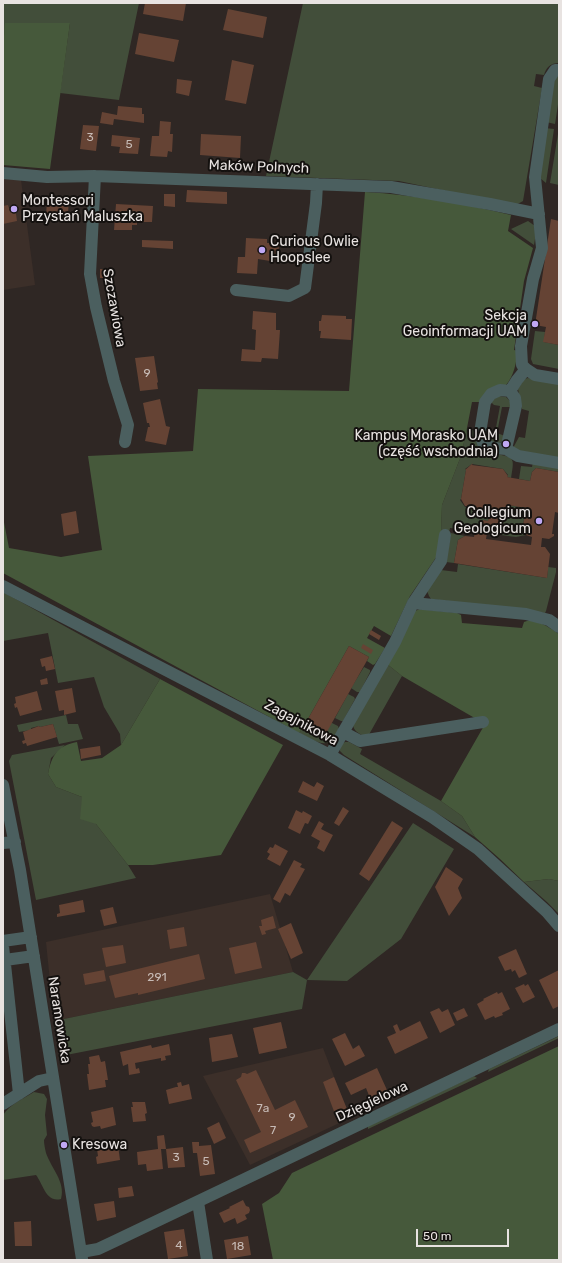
<!DOCTYPE html>
<html>
<head>
<meta charset="utf-8">
<style>
  body { margin:0 }
  #map { position:relative; width:562px; height:1263px; overflow:hidden; background:#2f2724; font-family:Rubik,sans-serif }
  canvas { display:block }
  .frame { position:absolute; inset:0; border:4px solid #e8e3e1; pointer-events:none }
  .scale { position:absolute; left:416px; top:1229px; width:93px; height:18px; box-sizing:border-box; border:2px solid #e8e3e1; border-top:0; padding-left:5px; font-size:12px; line-height:14px; white-space:nowrap; color:#e8e3e1; -webkit-text-stroke:3px #14110f; paint-order:stroke }
</style>
</head>
<body>
<div id="map">
<canvas width="562" height="1263"></canvas>
<div class="frame"></div>
<div class="scale">50 m</div>
</div>
<script>
const context = document.querySelector('canvas').getContext('2d');
context.lineJoin = 'round';
function paint(path, color) { context.fillStyle = color; context.fill(path, 'evenodd'); }
function strokePath(path, color, width, dash) { context.strokeStyle = color; context.lineWidth = width; context.lineCap = dash ? 'butt' : 'round'; context.setLineDash(dash || []); context.stroke(path); }
function write(font, color, halo, rows, align = 'center') {
  context.font = font + ' Rubik,sans-serif'; context.lineWidth = 4; context.setLineDash([]); context.textBaseline = 'middle'; context.strokeStyle = halo; context.fillStyle = color; for (const [text, x, y, turn = 0] of rows) {
    context.save(); context.translate(x, y); context.rotate((+turn || 0) * Math.PI / 180); context.textAlign = isNaN(turn) ? turn : align; if (halo) context.strokeText(text, 0, 0); context.fillText(text, 0, 0); context.restore();
  }
}
paint(new Path2D(`
  M3 179 21 180 35 285 3 290Z
  M270 894 293 972 54 1021 46 942Z
  M323 1048 350 1118 250 1165 203 1076Z`), '#3c2f29');
paint(new Path2D(`
  M3 3H139L119 100 60 93 70 23H6L3 48Z
  M303 3H559V63C551 63 546 67 544 75L536 74 534 86 542 88 523 201 516 205H513L399 181 266 176Z
  M559 74V98L555 124 546 122 552 83Z
  M545 128 554 129 546 183 540 178Z
  M559 131V185L550 183 558 134Z
  M528 221 535 226 536 233 534 245 511 229Z
  M535 331 545 332 544 342 559 345V369L533 364 531 359Z
  M528 378 559 383V460L516 452 513 448 519 437 525 438 529 411 522 409 518 389 524 379Z
  M499 396 506 397 510 401V407H502L497 433 505 436 501 442 498 443 488 441 485 435 487 433H495L500 406 494 405 491 402 492 399Z
  M467 428 475 431 492 453C514 458 515 455 511 478L507 477 508 475 503 469 472 464 465 469 466 470 461 499 460 500 465 507 496 511 495 516H489L488 521 483 520 482 526 476 524 475 531 450 528 449 533 441 532 442 505 461 456Z
  M533 461 559 466V472L536 468 532 472 530 481 519 479 521 466 532 467Z
  M508 505 526 508 522 531 526 535 516 537 493 534V529H499L501 518 506 519Z
  M451 533 465 536 458 540 454 563 446 562Z
  M458 564 547 578 548 567 556 568V572L546 611 545 613 431 599 429 596 427 591 441 570 457 572Z
  M3 592 160 679 121 745 120 734 104 707 94 677 58 683 48 633 3 641Z
  M387 664 402 676 367 738C361 734 353 732 353 724Z
  M364 667 370 670V672L360 692H357L351 688Z
  M348 694 354 697 355 699 343 721H341L335 718Z
  M66 715 68 724H78L83 739 59 744 53 724 40 727 39 726 31 728V730L19 732 17 725Z
  M332 723 338 726 339 729C337 732 335 737 332 740 324 749 308 737 299 733L304 726Z
  M345 742H349L362 749 360 754 441 801 462 816 475 837 344 755 340 751C340 746 341 744 345 742Z
  M65 745 51 758 48 774 56 787 82 797 96 824 128 865 136 878 36 900 9 761 12 755Z
  M413 823 454 849 401 939 347 981 307 980 302 1009 61 1056 54 1021 293 972 307 980Z
  M549 879 559 881V914L547 902 524 882Z
  M559 1036V1038L488 1072 489 1069Z
  M474 1076 477 1078 368 1129V1126Z
  M34 1092 44 1094 47 1099 45 1115 47 1135 44 1140C44 1144 45 1149 46 1153 51 1168 66 1182 61 1199 46 1203 43 1184 36 1175L3 1180V1115C10 1104 23 1099 34 1092Z`), '#424e3a');
paint(new Path2D(`
  M5 23H70L50 169 3 165V48Z
  M365 192C415 195 462 203 511 215L508 231 533 248 524 281 514 350 518 351C516 363 514 376 506 385L479 402H472L467 428 461 456 442 505 441 532 437 556 410 596 391 636 374 626 367 638 385 648 375 664 373 665 367 661 369 657 349 646 304 726 299 733 3 573V517L9 548 61 557 102 550 88 456 193 451 198 389 349 391Z
  M420 609 457 613 461 615 462 623 522 628 524 622C535 617 550 628 559 634V881L549 879 524 882 500 859 475 837 462 816 441 801 485 724 402 676 387 664 415 611Z
  M160 679 283 745 221 855 153 865H128L96 824 80 819 82 797 56 787 48 774C52 755 57 746 77 742L81 761 102 758 121 745Z
  M559 1046V1260H273L262 1204 279 1193 292 1173Z`), '#46593b');
paint(new Path2D(`
  M145 3H186L183 21 143 14Z
  M228 9 267 17 263 38 223 30Z
  M139 33 179 40 174 62 135 54Z
  M232 60 254 65 246 104 225 100Z
  M177 79 192 81 189 96 176 93Z
  M118 106 142 108V114H144V123L114 119 113 125 100 123 102 112 117 115Z
  M160 121 171 122 170 134H173L172 152 168 151 167 157 150 156 152 136H159Z
  M83 125 99 126 96 151 80 149Z
  M201 134 241 136 240 158 200 155Z
  M112 135 140 138 138 154 119 153 120 147 111 146Z
  M187 190 227 192V204L186 202Z
  M164 194H175V207L164 206Z
  M47 197 69 198 68 214H73L72 220 46 219Z
  M116 204 153 206 152 222H137V225H132V230H114Z
  M8 205 9 208 15 207 17 221 3 224V206Z
  M551 219 559 221V345L543 342 546 327 535 325Z
  M246 238 267 239V243H279L278 260H272L270 261 258 259 257 274 237 273 238 257H245Z
  M142 240 173 241V249L142 247Z
  M100 269H110V278H100Z
  M253 311 276 313V330H280L278 359 262 358 261 362 241 361 242 349 255 350 256 330 252 329Z
  M322 315 346 316V319H352L351 340 320 338 321 331H319V321H321Z
  M154 356 158 382 157 383 158 389 140 391 135 358Z
  M160 399 166 426 170 427 166 445 145 441 148 427H150L149 423H147L143 403Z
  M473 463 472 465 503 469 508 476 507 477 530 481 532 472 536 468 559 472V513L555 512 552 534H554V536L549 539 542 538 541 547H545L550 554 547 578 454 563 458 540 465 536 474 537 476 524 482 526 483 520 488 521 489 516H495L496 511 465 506 461 499 466 470H465ZM508 505 526 508 522 531 526 535 532 537 531 545 486 539 487 533 493 534V529H499L501 518 506 519Z
  M76 511 79 533 64 536 61 514Z
  M371 630 381 636 379 640 369 634Z
  M363 644 373 650 371 654 361 648Z
  M349 646 369 657 324 737 304 726Z
  M52 656 55 669 46 671 45 666 42 667 40 659Z
  M47 678 48 684 41 685 40 680Z
  M72 688 76 712 64 715V710L59 711 55 691Z
  M37 691 42 710 20 716 17 707 15 708 14 704 16 703 15 697Z
  M53 724 57 737 27 746 26 743 23 744 22 741 25 740 23 732 39 726 40 727Z
  M100 746 101 755 81 759 80 749Z
  M303 781 314 787 317 782 324 786 317 801 298 792Z
  M343 807 349 811 339 826 334 823Z
  M296 810 302 813 303 811 312 816 308 824 305 823 300 834 288 828Z
  M319 821 324 824 321 829 333 835 324 852 317 848 320 841 311 836Z
  M392 821 403 828 369 881 359 874Z
  M275 844 288 851 280 866 267 859 270 854 267 852 270 847 273 848Z
  M294 860 302 864 300 867 305 869 290 896 285 893 280 903 273 899Z
  M446 867 463 879 458 888 462 898 449 916 435 887Z
  M83 900 85 912 57 917V914L60 913 59 905Z
  M113 907 117 923 104 926 100 910Z
  M273 916 276 928 265 931 266 934 262 935 259 926H262L261 920Z
  M291 923 303 953 291 959 278 929Z
  M184 927 187 946 170 949 167 930Z
  M256 942 262 968 235 974 229 948Z
  M123 945 126 963 106 967 102 948Z
  M516 949 527 974 519 978 515 970 512 972 511 969 505 971 498 957Z
  M199 954 205 979 138 995V993L115 998 109 976Z
  M104 970 106 981 85 985 83 974Z
  M559 970V1006L553 1009 539 980Z
  M524 984 525 986 528 984 535 997 523 1003 515 988Z
  M497 992 498 994 502 992 510 1009 502 1013 503 1015 495 1018 494 1016 485 1020 477 1004 484 1000 483 999Z
  M439 1008 442 1012 448 1009 455 1025 440 1033 430 1012Z
  M464 1008 468 1016 457 1021 453 1013Z
  M420 1021 428 1038 395 1054 387 1037 396 1033 393 1026 397 1024 400 1031Z
  M281 1022 287 1048 259 1054 253 1028Z
  M345 1033 353 1049 359 1045 365 1056 345 1066 332 1039Z
  M232 1034 238 1057 212 1062 209 1038Z
  M169 1044 171 1055 165 1056 166 1060 161 1061V1058L135 1063 136 1069 139 1068 140 1073 129 1075 128 1064 123 1066 120 1052 151 1045 152 1048Z
  M99 1055 101 1062 105 1061 108 1080H105L106 1087 89 1090 87 1074H89L88 1064H90L89 1057Z
  M377 1068 387 1090 370 1098 366 1088 351 1095 345 1083Z
  M256 1070 275 1110 295 1100 308 1127 250 1153 244 1140 261 1132 236 1080 241 1077 242 1073H245L247 1074Z
  M334 1077 347 1109 335 1114 323 1082Z
  M181 1082 182 1086 189 1084 192 1099 169 1104 166 1090 176 1087H178L177 1083Z
  M132 1102H145L147 1113 145 1114 146 1121 133 1122 131 1107H133Z
  M113 1107 116 1125 101 1129 100 1126 94 1127 92 1126 91 1123 93 1122 91 1112Z
  M219 1122 226 1138 214 1144 207 1128Z
  M164 1135 166 1149 183 1147 185 1167 168 1168 166 1149H161L163 1169 147 1171 146 1164 138 1165 137 1152 158 1149 157 1136Z
  M192 1142H199V1146L211 1145 215 1174 200 1176 197 1153H193Z
  M110 1145V1147L118 1145 120 1160 97 1164 96 1157 98 1156 97 1149Z
  M132 1186 134 1196 119 1198 118 1188Z
  M243 1200 246 1206 249 1207 250 1210 249 1213 245 1215 247 1219 237 1224 235 1218 224 1223 219 1213 230 1208 229 1207Z
  M114 1201 116 1217 97 1221 94 1204Z
  M31 1221 32 1246H15L14 1222Z
  M184 1229 188 1256 168 1259 164 1232Z
  M248 1236 251 1255 227 1259 224 1240Z`), '#654334');
strokePath(new Path2D(`
  M559 70H555L549 79 535 177 542 248 533 279 521 346 522 365 526 369 535 375 559 379
  M3 173 47 177 95 176 391 187 490 204 539 214
  M95 176 90 274 96 307 114 381 128 425 125 442
  M236 290 289 296 305 288 316 203 317 184
  M510 391 517 380 526 369
  M506 449 516 406 515 398 510 391 500 390 491 394 485 402 480 433 483 443 493 448 506 449 518 456 559 463
  M3 586 330 755 432 817 478 849 547 912 559 926
  M413 603 526 614 549 620 559 627
  M343 732 360 741 483 722
  M330 755 395 642 413 603 441 561 445 535
  M3 785 20 870 82 1259
  M3 843 15 842
  M3 941 31 937
  M3 946 19 1094
  M5 960 34 956
  M3 1104 39 1081 53 1078
  M198 1202 207 1260
  M81 1252 98 1249 115 1241 559 1029`), '#4b5f5f', 12);
for (const [x, y, r, color] of [
  [14,209,4,"#c0a8f4"],
  [262,250,4,"#c0a8f4"],
  [535,324,4,"#c0a8f4"],
  [506,444,4,"#c0a8f4"],
  [539,521,4,"#c0a8f4"],
  [64,1145,4,"#c0a8f4"]
]) { const dot = new Path2D(); dot.arc(x, y, r, 0, 2 * Math.PI); context.fillStyle = color; context.fill(dot); strokePath(dot, '#14110f', 1.5); }
write('12px', '#c7bbb6', null, [
  ["3",90,138],
  ["5",129,145],
  ["9",147,374],
  ["291",157,978],
  ["7a",263,1109],
  ["9",292,1118],
  ["7",273,1131],
  ["3",176,1158],
  ["5",206,1162],
  ["4",179,1246],
  ["18",238,1247]
]);
write('14px', '#e8e3e1', '#14110f', [
  ["Maków Polnych",259,167,2],
  ["Szczawiowa",114,308,80],
  ["Zagajnikowa",301,723,28],
  ["Naramowicka",59,1020,81],
  ["Dzięgielowa",372,1102,-25]
]);
write('14px', '#e8e3e1', '#14110f', [
  ["Montessori",22,201],
  ["Przystań Maluszka",22,217],
  ["Curious Owlie",270,242],
  ["Hoopslee",270,258],
  ["Sekcja",527,316,"right"],
  ["Geoinformacji UAM",527,332,"right"],
  ["Kampus Morasko UAM",498,436,"right"],
  ["(część wschodnia)",498,452,"right"],
  ["Collegium",531,513,"right"],
  ["Geologicum",531,529,"right"],
  ["Kresowa",72,1145]
], 'left');
</script>
</body>
</html>
